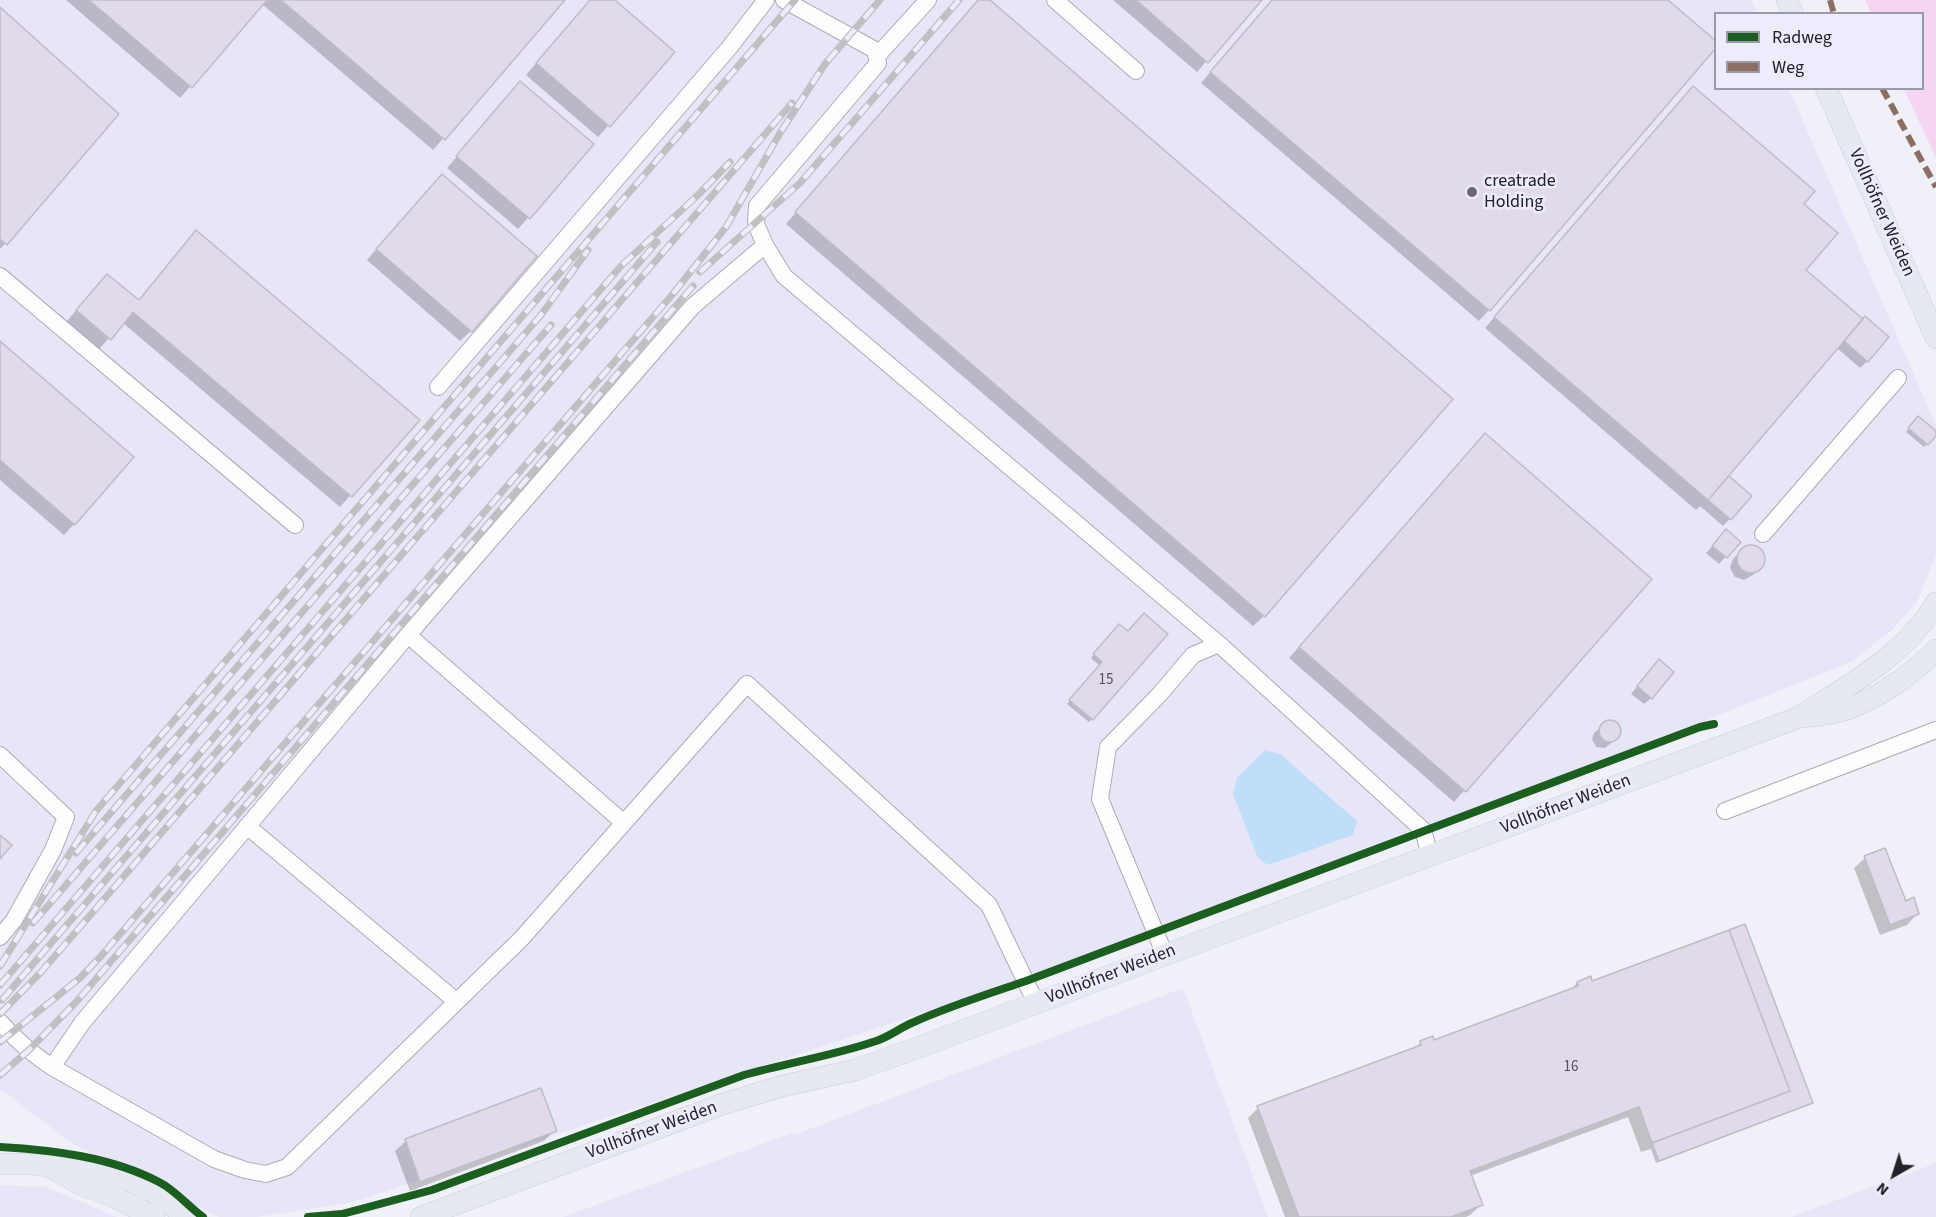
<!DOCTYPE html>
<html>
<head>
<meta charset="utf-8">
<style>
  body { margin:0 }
  #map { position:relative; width:1936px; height:1217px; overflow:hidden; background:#f0f0f8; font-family:"Source Sans 3",sans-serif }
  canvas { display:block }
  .legend { position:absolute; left:1714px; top:12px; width:210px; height:78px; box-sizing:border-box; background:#edecfc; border:2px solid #9b9ba7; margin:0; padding:8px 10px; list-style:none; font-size:18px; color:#212128 }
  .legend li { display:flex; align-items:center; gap:12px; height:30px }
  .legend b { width:30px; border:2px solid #9b9ba7 }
  .north { position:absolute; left:1864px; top:1145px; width:60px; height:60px; -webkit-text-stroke:4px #edecfc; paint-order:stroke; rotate:219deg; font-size:16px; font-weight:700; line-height:24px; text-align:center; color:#212128 }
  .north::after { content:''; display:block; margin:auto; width:21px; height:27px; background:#212128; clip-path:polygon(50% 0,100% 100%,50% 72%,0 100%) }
</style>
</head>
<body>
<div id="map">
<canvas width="1936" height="1217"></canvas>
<ul class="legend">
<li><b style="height:8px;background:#1b5e20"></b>Radweg</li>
<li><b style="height:8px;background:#8d6e63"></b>Weg</li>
</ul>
<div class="north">N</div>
</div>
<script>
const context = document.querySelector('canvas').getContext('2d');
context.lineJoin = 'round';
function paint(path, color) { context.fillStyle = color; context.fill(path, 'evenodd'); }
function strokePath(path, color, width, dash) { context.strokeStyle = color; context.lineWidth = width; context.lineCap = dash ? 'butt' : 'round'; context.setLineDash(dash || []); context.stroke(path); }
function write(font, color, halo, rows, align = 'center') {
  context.font = font + ' "Source Sans 3",sans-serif'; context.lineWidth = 5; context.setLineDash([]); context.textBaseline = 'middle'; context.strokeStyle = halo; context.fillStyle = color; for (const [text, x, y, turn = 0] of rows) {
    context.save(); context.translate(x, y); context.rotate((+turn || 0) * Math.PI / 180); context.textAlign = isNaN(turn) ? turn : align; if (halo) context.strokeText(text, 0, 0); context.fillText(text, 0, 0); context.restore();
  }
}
paint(new Path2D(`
  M0 0H1751L1757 13 1716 14V88L1789 89 1936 425V555L1917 602 1892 630 1853 661 1605 761 1408 835 1110 951 353 1202 257 1217H219L71 1143 10 1096 0 1090Z
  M1183 988 1268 1217H563L792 1133H799Z
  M1936 1163V1217H1791Z
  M0 1185 47 1187 117 1217H0Z`), '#e7e6f9');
paint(new Path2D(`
  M1865 0H1936V158L1904 89 1922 88V14L1871 13Z`), '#f4d5f4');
paint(new Path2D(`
  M1265 750 1280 754 1357 821 1353 835 1268 865 1258 858 1233 794 1237 778Z`), '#c0ddfa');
paint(new Path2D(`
  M66 0H563L433 150 262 4 180 98Z
  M591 0H612L672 52 598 137 526 75Z
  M980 0H988L1264 616 1253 626 786 224Z
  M1113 0H1260L1197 72Z
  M1272 0H1665L1489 310 1479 321 1201 83Z
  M0 9 5 244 0 249Z
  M1693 88 1802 204 1804 270 1867 361 1860 368 1837 348 1722 481 1750 496 1723 526 1700 506 1696 510 1485 328Z
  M510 94 592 145 518 229 447 168Z
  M431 186 471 331 460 341 367 260Z
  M196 232 418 420 340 507 123 323 99 349 67 321 96 287 138 302Z
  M0 343 74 524 64 535 0 480Z
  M1918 418 1936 433 1924 447 1906 432Z
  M1475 446 1650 579 1454 802 1289 658Z
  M1720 538 1739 542 1719 564 1706 553Z
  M1750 547 1759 550 1763 558 1760 568 1753 575 1744 580 1735 577 1730 568 1733 559 1741 551Z
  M1119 626 1128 633 1166 634 1089 722 1067 704 1100 666 1091 658Z
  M1652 668 1651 698 1644 704 1631 694Z
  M1609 721 1613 722 1619 728 1617 738 1605 748 1596 747 1592 739 1594 733Z
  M1865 858 1917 914 1907 925 1880 935 1854 868Z
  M1577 983H1592L1811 1102 1808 1105 1656 1163 1651 1149 1641 1152 1628 1117 1470 1176 1481 1205 1470 1215 1466 1217H1285L1248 1118 1258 1108 1414 1049 1420 1043 1433 1042 1570 990Z
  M540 1090 555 1130 544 1141 410 1191 395 1151 406 1141Z`), '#0003');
const building = new Path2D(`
  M89 0H267L192 88Z
  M281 0H565L445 140Z
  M590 0H615L675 52 610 127 536 63Z
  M978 0H990L1453 399 1265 617 795 212Z
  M1136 0H1262L1208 63Z
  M1272 0H1668L1716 41V48L1490 311 1210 72Z
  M0 7 119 114 7 245 0 239Z
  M520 81 594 144 530 219 456 156Z
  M1693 86 1815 191 1804 204 1838 233 1806 270 1863 319 1708 500 1494 317Z
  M442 174 537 256 472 332 376 249Z
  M196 230 420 420 352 497 133 312 111 340 76 310 107 274 139 300Z
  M1865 316 1889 337 1868 362 1844 341Z
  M0 341 134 457 75 525 0 460Z
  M1918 416 1936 431V436L1928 445 1908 428Z
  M1485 433 1652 579 1466 792 1299 647Z
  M1729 476 1752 496 1731 520 1708 500Z
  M1726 529 1741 542 1727 558 1712 546Z
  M1737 559a14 14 0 1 1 28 0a14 14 0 1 1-28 0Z
  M1144 613 1168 634 1093 720 1069 700 1102 662 1093 654 1119 624 1128 631Z
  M1659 659 1674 672 1652 699 1637 686Z
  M1599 731a11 11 0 1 1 22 0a11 11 0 1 1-22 0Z
  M0 835 12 845 0 859Z
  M1885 848 1906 901 1914 897 1919 914 1890 925 1864 856Z
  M1745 924 1813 1103 1659 1161 1652 1143 1790 1091 1729 930Z
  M1729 930 1790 1091 1652 1143 1639 1107 1470 1171 1483 1205 1451 1217H1299L1257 1106 1421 1045 1420 1041 1433 1036 1434 1040 1578 986 1577 982 1591 976 1592 981Z
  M541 1088 557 1131 420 1182 405 1139Z`);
paint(building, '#e1daea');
strokePath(building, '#bfbdc4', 1.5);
const minor = new Path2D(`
  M784 0 875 50 878 63 757 206 756 224 765 245 784 276 1219 644
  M1055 0 1136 71
  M877 56 928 0
  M0 276 295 525
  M438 387 729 48 766 0
  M1763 534 1898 378
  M0 755 66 817 53 850 14 920 0 937
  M1725 811 1936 730
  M624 823 408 635 692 307 765 245
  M247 826 456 1001
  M1165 955 1100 799 1108 747 1159 695 1193 655 1219 644 1423 830 1430 856
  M0 1022C15 1039 32 1054 52 1067L214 1159 245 1170 266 1174 287 1167 521 939 747 684 989 905 1036 1003
  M52 1067 82 1023 408 635`);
const major = new Path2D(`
  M1787 0 1793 14
  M1826 88 1936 338
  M1803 717C1813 716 1822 715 1832 713 1868 706 1911 676 1936 650
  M0 1164H31L50 1166 70 1165 122 1178 147 1187 187 1217
  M50 1167 82 1185 110 1195 154 1217
  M421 1217 720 1105 782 1086 855 1070 914 1049 1797 718C1847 686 1905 656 1936 603`);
strokePath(minor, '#acacb3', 18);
strokePath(major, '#cdcdd2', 22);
strokePath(minor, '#fdfdfe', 16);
strokePath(major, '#e6e8f2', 21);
const rail = new Path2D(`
  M700 272 800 183 959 0
  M76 853 541 315 588 250
  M33 923 551 325
  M0 966 96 811 795 0
  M0 985 621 266 698 195 730 162
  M2 1000 657 242
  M0 1014 42 971 792 103
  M0 1042 80 978 102 955 672 295 726 227 780 133 825 64 880 0
  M0 1075 29 1050 77 1001 693 286`);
strokePath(rail, '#c0bfc2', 7);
strokePath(rail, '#edecfc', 4.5, [14]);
strokePath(new Path2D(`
  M1830 0 1834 14
  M1882 88 1936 187`), '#8d6e63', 6, [12, 6]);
strokePath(new Path2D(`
  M0 1147C53 1150 111 1157 159 1182 175 1190 188 1206 203 1217
  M308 1217 342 1214 432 1190 744 1075C787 1063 831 1056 873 1042 888 1038 899 1028 914 1022 950 1006 988 994 1026 981L1700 727 1714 724`), '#1b5e20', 8);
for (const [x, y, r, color] of [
  [1472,192,6,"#696971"]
]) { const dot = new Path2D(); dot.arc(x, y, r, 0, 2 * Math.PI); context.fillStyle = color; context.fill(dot); strokePath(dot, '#edecfc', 2); }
write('15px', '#52505a', null, [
  ["15",1106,681],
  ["16",1571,1068]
]);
write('18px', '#212128', '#edecfc', [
  ["creatrade",1484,182],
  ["Holding",1484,203]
], 'left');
write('18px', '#212128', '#edecfc', [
  ["Vollhöfner Weiden",1881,213,66],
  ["Vollhöfner Weiden",1566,805,-21],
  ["Vollhöfner Weiden",1111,975,-21],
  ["Vollhöfner Weiden",652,1131,-20]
]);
</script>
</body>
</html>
